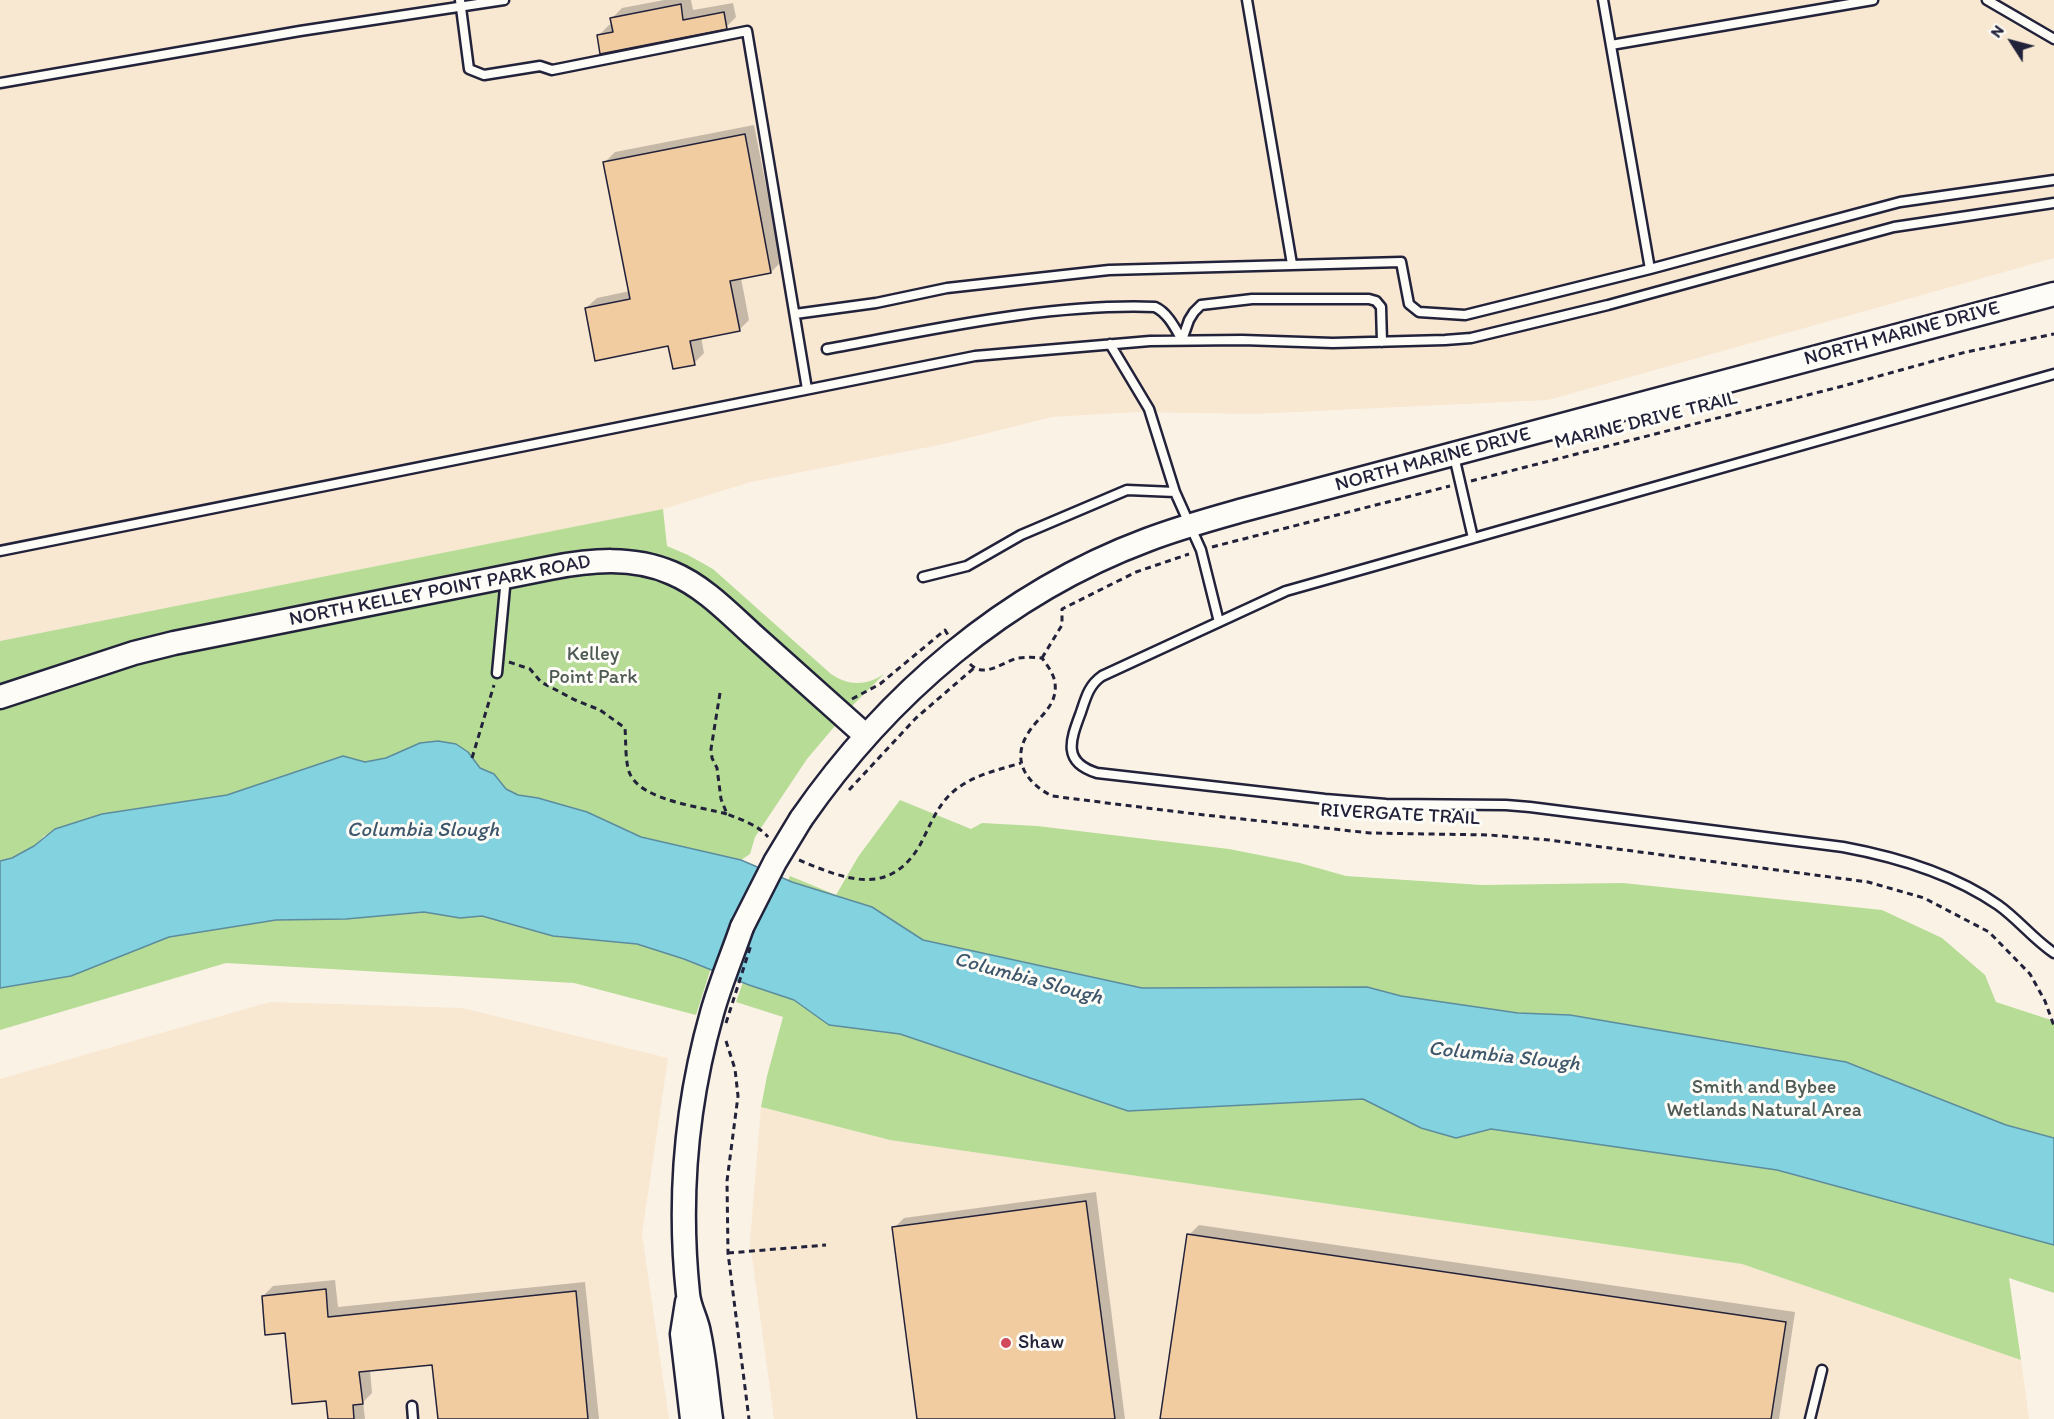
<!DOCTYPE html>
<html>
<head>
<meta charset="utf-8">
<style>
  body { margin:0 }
  #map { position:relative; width:2054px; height:1419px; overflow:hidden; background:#fbf2e6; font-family:Itim,sans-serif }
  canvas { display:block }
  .north { position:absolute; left:1982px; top:12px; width:60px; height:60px; -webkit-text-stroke:4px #fdfcf7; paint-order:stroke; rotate:306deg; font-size:16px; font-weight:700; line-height:24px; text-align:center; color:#22223b }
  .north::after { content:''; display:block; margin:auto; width:21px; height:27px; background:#22223b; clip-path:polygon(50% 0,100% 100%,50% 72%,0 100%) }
</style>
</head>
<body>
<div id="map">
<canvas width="2054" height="1419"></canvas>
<div class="north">N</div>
</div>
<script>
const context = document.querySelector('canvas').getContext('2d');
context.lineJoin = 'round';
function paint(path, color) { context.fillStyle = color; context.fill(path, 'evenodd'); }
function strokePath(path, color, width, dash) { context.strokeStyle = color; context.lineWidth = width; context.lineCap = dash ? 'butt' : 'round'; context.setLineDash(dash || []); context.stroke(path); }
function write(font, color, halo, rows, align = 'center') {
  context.font = font + ' Itim,sans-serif'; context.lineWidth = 6; context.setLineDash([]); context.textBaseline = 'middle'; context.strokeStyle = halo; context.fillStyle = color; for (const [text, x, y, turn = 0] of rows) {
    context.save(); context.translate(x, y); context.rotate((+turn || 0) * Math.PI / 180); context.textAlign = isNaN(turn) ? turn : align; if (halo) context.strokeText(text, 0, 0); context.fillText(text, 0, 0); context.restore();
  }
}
paint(new Path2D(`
  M0 0H2054V258L1548 400 1252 414 1137 412 1052 417 944 444 751 482 663 509 0 641Z
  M270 1002 462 1008 668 1058 642 1234 669 1419H0V1079Z
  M761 1107 890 1140 1742 1264 2021 1360 2029 1419H774L750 1242Z`), '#f8e7d1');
paint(new Path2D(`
  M663 509 667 546 688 555 713 569 831 674C849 686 866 686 884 674L851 707 807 759 755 837 750 854 741 860 641 837 587 812 538 798 518 795 506 789 494 774 480 769 468 752 420 743 386 758 365 762 343 756 227 795 102 814 44 836 35 846 12 858 0 861V641Z
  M900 800 971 829 982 823 1037 826 1229 849 1300 863 1346 876 1481 885 1623 883 1882 910 1942 938 1985 975 1996 1002 2054 1021V1293L2009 1278 2021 1360 1742 1264 890 1140 761 1107 767 1076 783 1017 736 1002 749 965 790 876 836 895 858 857Z
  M424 912 460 918 482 916 553 936 637 944 711 968 696 1015 574 983 226 963 0 1030V988L71 976 169 937 276 920 346 919Z`), '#b7dc96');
const water = new Path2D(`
  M438 741 456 744 468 752 480 768 494 774 506 789 518 795 538 798 587 812 641 837 741 860 792 882 872 907 923 940 1142 988 1367 987 1401 996 1518 1013 1570 1015 1846 1062 2006 1125 2054 1138V1245L1777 1170 1491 1129 1456 1138 1421 1128 1363 1099 1128 1111 900 1034 829 1025 794 1000 749 985 684 959 637 944 553 936 482 916 460 918 424 912 346 919 276 920 169 937 71 976 0 988V861L12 858 34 846 55 829 102 814 227 795 343 756 365 762 386 758 420 743Z`);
paint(water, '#83d2df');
strokePath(water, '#5c8c9d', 1.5);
paint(new Path2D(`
  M664 0H691L693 10 733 3 736 17 726 27 599 35 609 25 613 24 612 18 622 8Z
  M754 125 781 262 771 272 741 278 749 320 739 330 701 337 704 353 694 363 669 345 586 308 597 298 630 291 605 162 615 152Z
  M1096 1192 1125 1419H919L894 1228 904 1218Z
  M1199 1225 1795 1312 1779 1419H1161L1189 1235Z
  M335 1280 338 1307 585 1282 599 1419H439L434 1363 370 1370 372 1393 363 1402 365 1419H329L327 1399 263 1296 273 1286Z`), '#0003');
const building = new Path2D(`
  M681 4 683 20 724 12 727 29 600 54 597 35 613 32 610 18Z
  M745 134 771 273 730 281 740 331 690 341 695 365 673 369 668 346 595 361 585 308 630 299 603 162Z
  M1086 1201 1115 1419H917L892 1227Z
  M1187 1234 1786 1322 1771 1419H1160Z
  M326 1289 328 1317 576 1291 588 1419H438L432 1365 359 1372 363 1404 353 1405 354 1419H328L326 1401 292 1404 285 1333 265 1335 262 1296Z`);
paint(building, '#f1cca1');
strokePath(building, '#22223b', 1.5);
const lane = new Path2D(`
  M460 0 469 69 484 75 540 66 552 70 747 31 807 389
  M1247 0 1292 264
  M1603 0 1650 269
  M1987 0 2054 39
  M1611 45 1873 0
  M0 83 300 31 504 0
  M795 314 876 303 947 288 1109 270 1401 262 1409 304 1419 312 1465 315 1650 269 1900 202 2054 180
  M1182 340 1189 320 1194 312 1201 305 1252 299H1369L1376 301 1381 307 1382 342
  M1110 344 1149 409 1175 492 1201 550 1219 622
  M827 349C932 330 1048 303 1155 307 1168 313 1175 328 1182 340
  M2054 374 1286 591 1102 676C1089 685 1086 697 1081 712 1071 739 1061 762 1097 773L1325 799 1386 804 1506 805 1530 807 1843 847C1897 857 1952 873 1998 905 2018 919 2033 939 2054 953
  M1454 456 1473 538
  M0 551 975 356 1150 341 1242 340 1333 343 1445 340 1471 338 1608 305 1894 227 2054 203
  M923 577 967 566 1021 535 1127 490 1175 492
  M497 673 506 577
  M412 1406 413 1419
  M1810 1419 1822 1370`);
const secondary = new Path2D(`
  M0 697 134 653 174 643 550 568C591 560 633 556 672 573 703 586 728 612 752 634 790 668 828 702 865 735
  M801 819C887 695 1005 593 1147 540 1178 528 1211 519 1243 510L2054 294
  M687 1302 682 1334 692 1419
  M711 1419C707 1391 705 1361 699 1333 697 1320 689 1307 688 1294 678 1199 686 1105 712 1013 720 984 732 956 742 927`);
strokePath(lane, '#22223b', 13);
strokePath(secondary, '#22223b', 27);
strokePath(new Path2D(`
  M1471 481 1843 386 1966 352 2054 334
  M1212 547 1450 486
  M1042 658 1062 625V609L1136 572 1189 554
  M509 662 530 669 541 682 575 700 600 710 625 728C626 740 625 764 630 774 642 801 703 807 727 814
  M970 664C985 679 1002 662 1018 658 1026 657 1034 657 1042 658 1047 665 1054 674 1055 683 1058 707 1037 717 1027 735 1011 762 1028 784 1052 796L1187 813 1370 833 1490 835 1549 840 1868 882 1924 898 1989 932 2030 974 2045 1001 2054 1026
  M720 693 711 749 712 758 717 768 721 799 727 814C742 820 758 825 768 837
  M852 699 880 684 945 630 948 635
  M472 758 494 685
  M849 790 916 718 974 668
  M799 860C844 879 889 898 920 845 930 826 937 805 954 791 973 775 998 770 1021 763
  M726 1041 735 1069 738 1096 727 1181 728 1253 749 1419
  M728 1253 826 1245`), '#22223b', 3, [6, 4.5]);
strokePath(lane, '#fdfcf7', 8);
strokePath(secondary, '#fdfcf7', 22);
const secondaryBridge = new Path2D(`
  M742 927 775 862 801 819`);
strokePath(secondaryBridge, '#22223b', 27, []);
strokePath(new Path2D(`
  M726 1023 751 945`), '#22223b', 3, [6, 4.5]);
strokePath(secondaryBridge, '#fdfcf7', 22);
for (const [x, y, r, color] of [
  [1006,1343,6,"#d1495b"]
]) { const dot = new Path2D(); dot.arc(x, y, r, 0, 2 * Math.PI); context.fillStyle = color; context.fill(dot); strokePath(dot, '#fdfcf7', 2); }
write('20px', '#22223b', '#fdfcf7', [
  ["NORTH MARINE DRIVE",1902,334,-15],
  ["MARINE DRIVE TRAIL",1646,421,-14],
  ["NORTH MARINE DRIVE",1433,460,-15],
  ["NORTH KELLEY POINT PARK ROAD",440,591,-11],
  ["RIVERGATE TRAIL",1400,815,3]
]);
write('20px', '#4f5a56', '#fdfcf7', [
  ["Kelley",593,655],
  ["Point Park",593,678],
  ["Smith and Bybee",1764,1088],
  ["Wetlands Natural Area",1764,1111]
]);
write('20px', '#22223b', '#fdfcf7', [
  ["Shaw",1018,1343]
], 'left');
write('italic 21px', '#3f576c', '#fdfcf7', [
  ["Columbia Slough",423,831],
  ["Columbia Slough",1028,979,15],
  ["Columbia Slough",1504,1057,6]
]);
</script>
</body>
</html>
